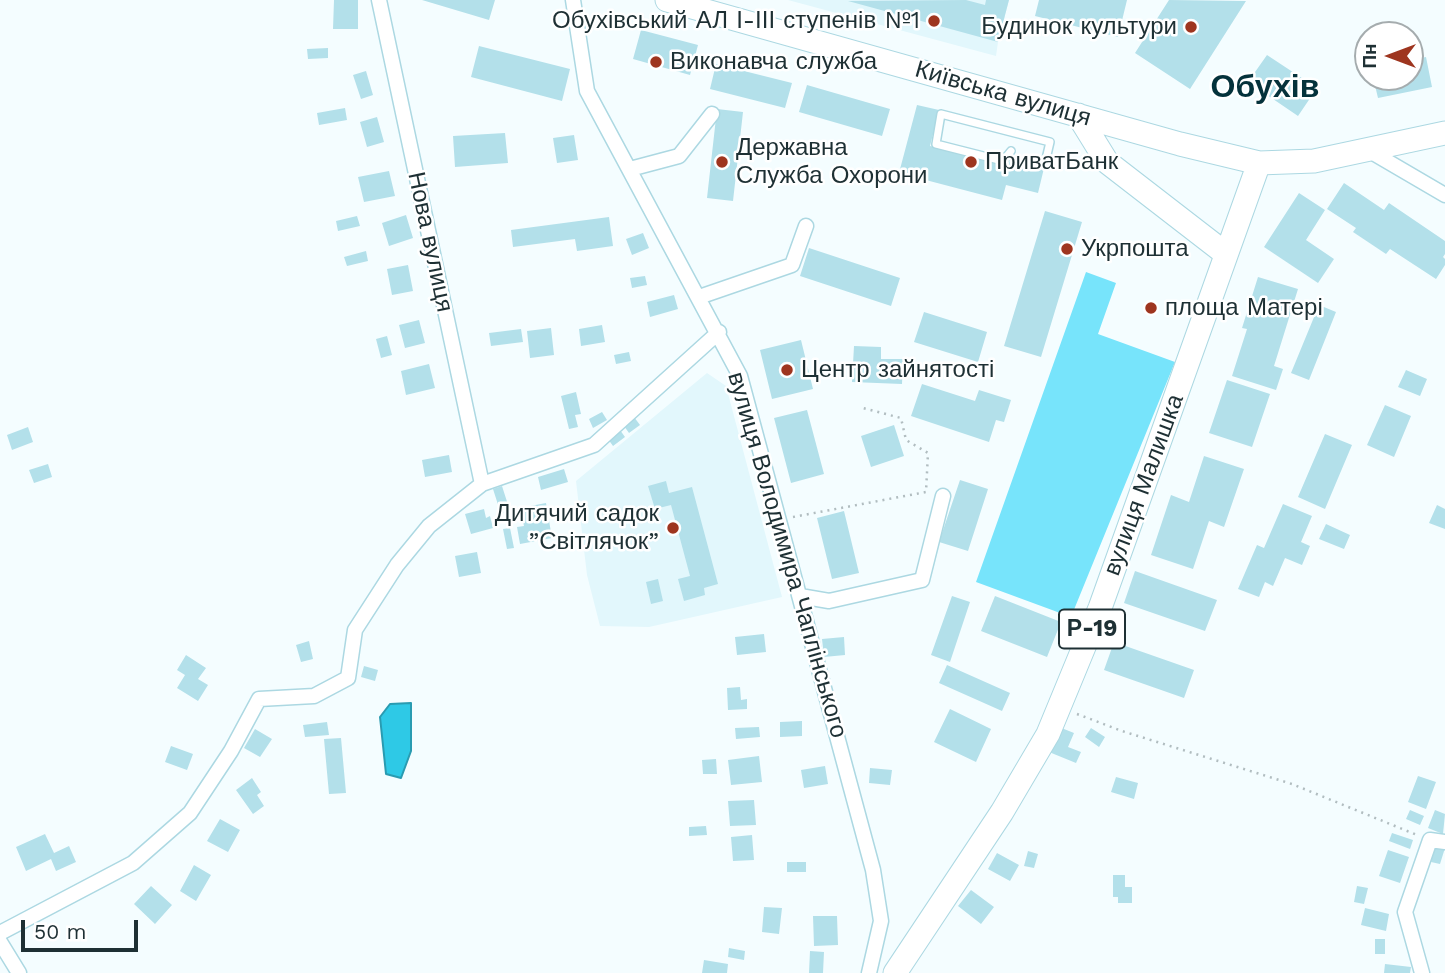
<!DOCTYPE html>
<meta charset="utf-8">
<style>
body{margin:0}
#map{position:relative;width:1445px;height:973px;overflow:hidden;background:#f4fdff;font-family:"Work Sans",sans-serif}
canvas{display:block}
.north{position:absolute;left:1354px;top:21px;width:70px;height:70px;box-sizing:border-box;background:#fff;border:2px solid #a5acae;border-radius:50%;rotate:270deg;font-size:19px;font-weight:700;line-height:28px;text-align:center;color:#1e3034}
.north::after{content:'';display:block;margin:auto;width:24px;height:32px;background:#9e351f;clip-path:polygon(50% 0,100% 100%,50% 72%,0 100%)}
.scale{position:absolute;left:21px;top:920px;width:117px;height:32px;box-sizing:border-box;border:4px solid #1e3034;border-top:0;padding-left:9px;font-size:21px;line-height:24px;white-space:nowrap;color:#1e3034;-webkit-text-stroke:5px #fff;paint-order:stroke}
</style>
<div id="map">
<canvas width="1445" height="973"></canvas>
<div class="north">Пн</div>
<div class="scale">50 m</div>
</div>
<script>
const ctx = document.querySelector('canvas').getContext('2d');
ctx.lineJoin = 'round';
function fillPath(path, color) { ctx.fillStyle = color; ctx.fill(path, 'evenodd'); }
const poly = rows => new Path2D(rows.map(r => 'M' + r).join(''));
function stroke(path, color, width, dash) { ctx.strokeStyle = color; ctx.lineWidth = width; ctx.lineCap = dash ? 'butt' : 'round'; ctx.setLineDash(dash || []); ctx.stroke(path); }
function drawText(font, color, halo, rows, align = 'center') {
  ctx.font = font + ' "Work Sans",sans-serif'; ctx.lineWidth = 5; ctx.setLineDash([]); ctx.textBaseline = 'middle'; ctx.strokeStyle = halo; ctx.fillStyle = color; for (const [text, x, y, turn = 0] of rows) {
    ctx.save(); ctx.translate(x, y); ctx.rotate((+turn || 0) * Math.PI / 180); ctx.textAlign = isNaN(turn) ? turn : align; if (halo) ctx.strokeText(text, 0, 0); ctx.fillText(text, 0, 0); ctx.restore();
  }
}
const built = poly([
 [788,0,1009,0,998,42,996,56],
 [707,373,726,386,782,597,649,627,600,626,587,575,576,481]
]);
const green = poly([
 [1086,272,1116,283,1098,334,1175,362,1071,617,976,582]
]);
const water = poly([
 [411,703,411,751,401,778,386,774,380,717,390,704,411,703]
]);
const building = poly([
 [334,0,358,0,358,29,333,29],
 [422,0,495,0,489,20],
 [966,0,985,5,986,0,1009,0,998,42,848,1],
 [1039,0,1127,0,1118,37,1035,16],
 [1169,0,1246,1,1190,89,1135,53],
 [641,30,698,45,690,75,633,59],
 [479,46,570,69,562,101,471,77],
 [328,48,328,58,308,59,307,49],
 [1267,55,1317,88,1298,116,1248,82],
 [1426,57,1432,87,1378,98,1373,77,1410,77,1410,60],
 [716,64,792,83,785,108,710,89],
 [366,71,373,95,361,99,353,75],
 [807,85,890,109,882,136,799,112],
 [917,105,939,110,930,146,1008,167,1011,155,1045,164,1038,193,1006,185,1002,200,899,173],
 [345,108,347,120,319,125,317,113],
 [717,109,743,112,733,201,707,198],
 [377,117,384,142,367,147,360,122],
 [505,133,508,163,455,167,453,136],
 [574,135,578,160,557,163,553,138],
 [389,171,395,196,364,202,358,177],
 [1344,183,1384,210,1389,203,1445,241,1445,254,1443,257,1445,259,1445,265,1436,279,1390,249,1386,254,1353,232,1356,228,1327,209],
 [1299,193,1325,210,1306,240,1334,259,1318,283,1264,247],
 [1045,211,1082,222,1041,357,1004,346],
 [406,215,413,238,389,246,382,223],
 [357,216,360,226,338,231,336,221],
 [609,217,613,246,577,251,575,239,513,247,511,230],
 [643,233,649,248,632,255,626,239],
 [809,248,900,278,891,306,800,276],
 [366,251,368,261,347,266,344,257],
 [408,265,413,291,392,295,387,269],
 [645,276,647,285,632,288,630,278],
 [1258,277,1298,289,1274,366,1283,369,1276,390,1232,376,1247,329,1242,328],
 [674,295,678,309,650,317,647,302],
 [1319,305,1336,312,1309,380,1291,373],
 [924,312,987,332,978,362,914,342],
 [419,320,425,343,405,348,399,325],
 [602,325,605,342,581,346,579,329],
 [551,328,554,355,530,358,527,331],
 [521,329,523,342,491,346,489,333],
 [387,336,392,355,381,358,376,339],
 [801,340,813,389,772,399,760,350],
 [854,346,881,347,881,359,903,359,902,384,852,382],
 [629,352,631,361,616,364,614,355],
 [429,364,435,388,406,395,401,371],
 [1406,370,1427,379,1420,396,1398,387],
 [1227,380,1270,394,1252,447,1209,433],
 [922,384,975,401,979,390,1011,400,1004,422,996,420,989,442,911,416],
 [576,392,581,414,575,415,578,427,569,429,561,396],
 [1385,405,1411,416,1394,457,1367,445],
 [807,410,824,474,791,483,774,418],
 [602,412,607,420,593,428,589,419],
 [634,417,640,425,629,433,624,426],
 [894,425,904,456,871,467,861,436],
 [28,427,33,442,12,450,7,435],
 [620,430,625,437,613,446,608,439],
 [1325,434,1352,445,1325,509,1298,497],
 [449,455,452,472,425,477,422,460],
 [1204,456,1244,469,1224,527,1209,521,1193,569,1151,555,1171,495,1189,502],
 [48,464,52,477,34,483,29,470],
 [564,469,568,482,541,490,538,477],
 [960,480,988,489,968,551,939,542],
 [666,481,669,493,692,487,718,584,704,588,705,595,684,601,678,579,690,576,671,505,655,509,648,486],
 [502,486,510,511,501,514,493,489],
 [546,503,552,538,520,544,517,527,524,526,520,508],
 [1283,504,1312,516,1301,542,1310,546,1302,565,1285,558,1273,586,1265,582,1259,597,1238,589,1257,545,1264,548],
 [1437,505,1445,509,1445,529,1429,523],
 [484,509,486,518,490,516,493,528,471,534,465,514],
 [844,511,859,573,832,579,817,518],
 [1326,524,1350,535,1344,549,1319,539],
 [510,528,514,548,507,549,503,529],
 [477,552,481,573,459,577,455,556],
 [1135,571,1217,600,1205,631,1124,603],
 [658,579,663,601,651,604,646,582],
 [952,596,970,602,950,662,931,655],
 [995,596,1061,622,1047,657,981,631],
 [764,634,766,652,737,655,735,637],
 [844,637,845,655,824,657,822,639],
 [309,641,313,659,301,662,296,645],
 [1114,642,1194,670,1184,698,1104,670],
 [186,655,206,668,198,679,208,685,198,701,177,688,185,675,177,670],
 [947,665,1010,693,1002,711,939,683],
 [364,666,378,670,375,681,361,677],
 [740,687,741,700,747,699,747,709,728,710,727,688],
 [950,709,991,729,976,762,934,742],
 [802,721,802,736,780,737,780,722],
 [327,722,329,735,305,737,303,725],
 [759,727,760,737,736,739,735,728],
 [1059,727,1074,733,1068,747,1081,752,1076,763,1049,752],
 [1091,728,1105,737,1099,747,1085,737],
 [255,729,272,739,260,757,244,748],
 [341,738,346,793,329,794,324,739],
 [171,746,193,754,187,770,165,762],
 [759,756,762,782,731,785,728,760],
 [716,759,717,774,703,774,702,760],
 [825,766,828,784,804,788,801,770],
 [870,768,892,770,890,785,869,783],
 [1418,776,1436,782,1426,809,1408,802],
 [1116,777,1138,783,1134,799,1111,792],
 [252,778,261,792,257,795,264,806,253,814,236,790],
 [754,800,756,825,730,826,728,801],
 [1410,810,1424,816,1420,825,1406,819],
 [1435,810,1445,814,1443,834,1428,828],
 [220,819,240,830,228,852,207,841],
 [706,826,707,835,689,836,689,827],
 [1392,833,1413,840,1410,849,1389,841],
 [45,834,54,853,69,846,76,862,56,871,51,859,26,871,16,847],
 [752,835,754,860,733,861,731,837],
 [1435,845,1445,848,1440,864,1431,862],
 [1388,850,1409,857,1400,883,1379,876],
 [1028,851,1038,854,1034,868,1024,866],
 [997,853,1019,865,1010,881,988,869],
 [787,862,806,862,806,872,787,872],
 [194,865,211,875,196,901,180,891],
 [1113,875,1125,875,1125,887,1132,887,1132,903,1118,903,1118,897,1113,897],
 [151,886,172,905,155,924,134,904],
 [1357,886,1368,888,1364,904,1354,902],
 [971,890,994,907,981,924,958,906],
 [764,907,782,908,779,934,762,932],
 [1365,908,1389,914,1386,931,1361,925],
 [813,916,837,916,838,945,814,946],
 [1375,939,1385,939,1385,954,1375,954],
 [729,948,745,951,744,960,728,957],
 [810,951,824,952,823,973,809,973],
 [704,960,728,964,727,973,702,973],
 [1385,964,1411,967,1410,973,1384,973]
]);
const path = poly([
 [793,517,926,492,928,453,906,440,901,418,859,407],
 [1077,714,1122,731,1292,784,1417,835]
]);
const lane = poly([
 [1011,151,1003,161,936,144,941,114,1050,142,1046,159]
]);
const street = poly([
 [379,0,482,484],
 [573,0,587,91,740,376,873,870,881,921,869,973],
 [1368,150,1445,195],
 [630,169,679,156,712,114],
 [699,297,792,265,806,226],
 [800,596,829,601,922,580,943,496],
 [0,933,133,863,190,813,231,751,259,699,314,696,348,678,355,630,397,565,429,526,482,484,594,445,719,332],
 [0,942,19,973],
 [1422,973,1405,912,1430,840,1445,842]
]);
const primary = poly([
 [667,0,1180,144,1259,163,1314,161,1445,133],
 [1078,115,1107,162,1226,254],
 [895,973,1002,812,1048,734,1100,608,1259,163]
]);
const markers = [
 [934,21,7,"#9e351f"],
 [1191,27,7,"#9e351f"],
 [656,62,7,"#9e351f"],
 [722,162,7,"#9e351f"],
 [971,162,7,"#9e351f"],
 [1067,249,7,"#9e351f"],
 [1151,308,7,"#9e351f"],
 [787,370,7,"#9e351f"],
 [673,528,7,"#9e351f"]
];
const shields = [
 [1092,629,66]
];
const shieldNames = [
 ["Р-19",1092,629]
];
const poiNames = [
 ["Обухівський АЛ І-ІІІ ступенів №1",920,21,"right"],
 ["Будинок культури",1177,27,"right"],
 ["Виконавча служба",670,62],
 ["Державна",736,148],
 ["Служба Охорони",736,176],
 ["ПриватБанк",985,162],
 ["Укрпошта",1081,249],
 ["площа Матері",1165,308],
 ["Центр зайнятості",801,370],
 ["Дитячий садок",659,514,"right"],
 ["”Світлячок”",659,542,"right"]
];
const streetNames = [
 ["Київська вулиця",1003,94,16],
 ["Нова вулиця",430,242,78],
 ["вулиця Малишка",1144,485,-70],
 ["вулиця Володимира Чаплінського",787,555,74]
];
const districtNames = [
 ["Обухів",1265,88]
];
fillPath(built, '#e2f7fc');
fillPath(green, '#77e4fb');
fillPath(water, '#2ec9e6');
stroke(water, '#299bb1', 2);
fillPath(building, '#b3e0ea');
stroke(lane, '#acd8e2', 10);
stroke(street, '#acd8e2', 17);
stroke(primary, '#acd8e2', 25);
stroke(path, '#b1bdc0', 2.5, [2, 5]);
stroke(lane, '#fff', 7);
stroke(street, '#fff', 14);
stroke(primary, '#fff', 23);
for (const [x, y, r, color] of markers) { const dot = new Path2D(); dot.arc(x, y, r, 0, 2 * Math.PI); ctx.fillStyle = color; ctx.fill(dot); stroke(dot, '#fff', 2.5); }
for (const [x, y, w] of shields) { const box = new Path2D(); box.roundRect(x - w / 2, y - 19.5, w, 39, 5); ctx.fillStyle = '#fff'; ctx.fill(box); stroke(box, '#1e3034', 2); }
drawText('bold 23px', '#1e3034', null, shieldNames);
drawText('24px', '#1e3034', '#fff', poiNames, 'left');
drawText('24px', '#1e3034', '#fff', streetNames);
drawText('bold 32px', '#05323b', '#fff', districtNames);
</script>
